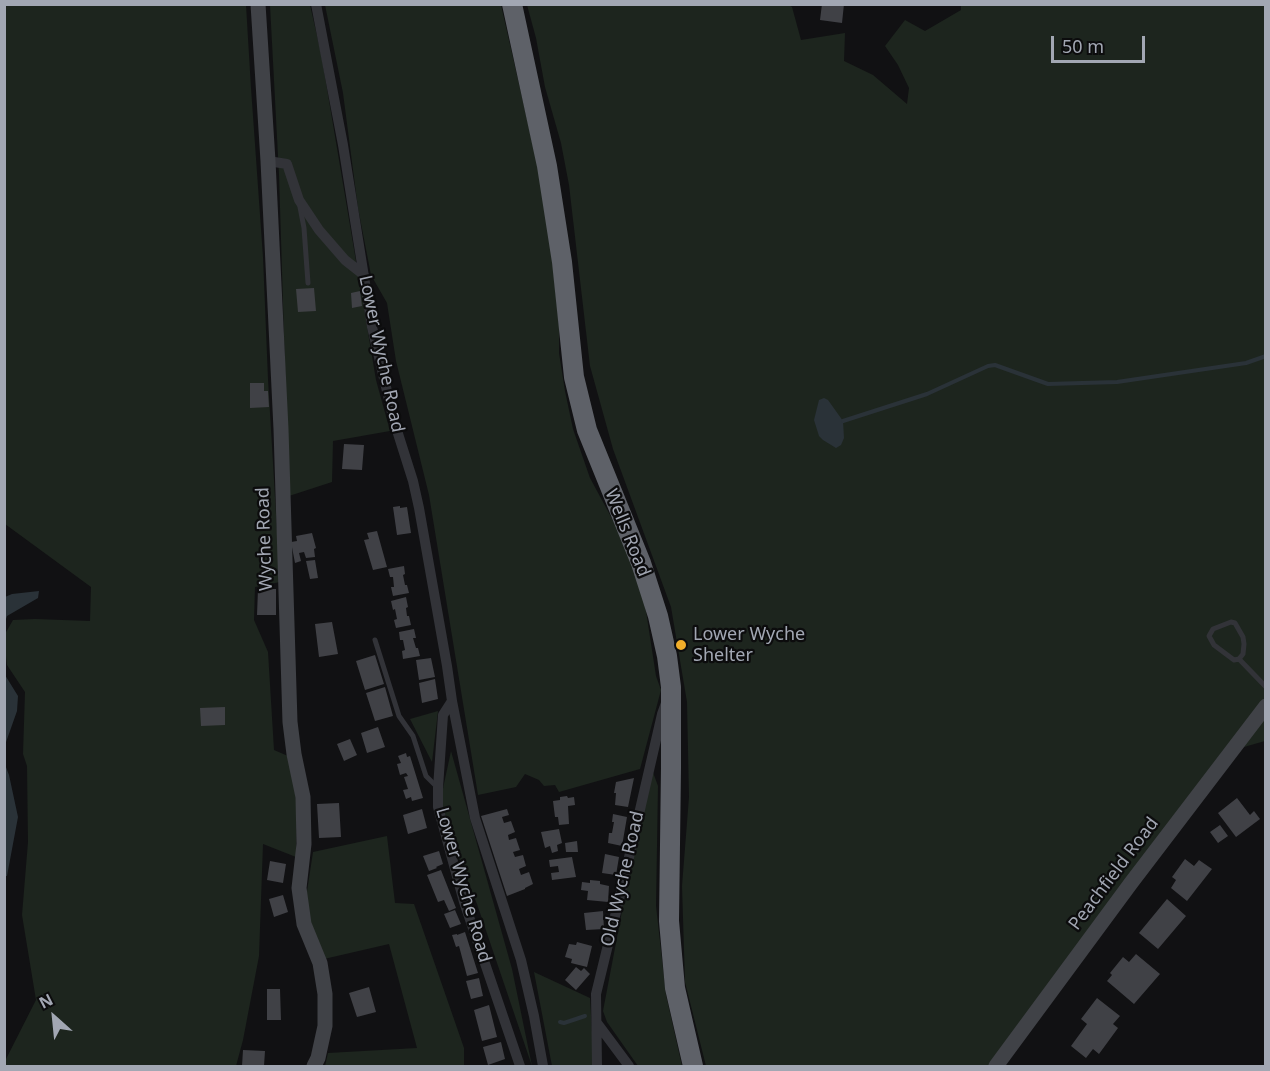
<!DOCTYPE html>
<style>
body{margin:0}
#map{position:relative;width:1270px;height:1071px;overflow:hidden;background:#111113;font-family:"Noto Sans",sans-serif}
canvas{display:block}
.frame{position:absolute;inset:0;border:6px solid #a2a7b3;pointer-events:none}
.north{position:absolute;left:24px;top:987px;width:60px;height:60px;-webkit-text-stroke:4px #0c0c0d;paint-order:stroke;rotate:333deg;font-size:16px;font-weight:700;line-height:24px;text-align:center;color:#a2a7b3}
.north::after{content:'';display:block;margin:auto;width:21px;height:27px;background:#a2a7b3;clip-path:polygon(50% 0,100% 100%,50% 72%,0 100%)}
.scale{position:absolute;left:1051px;top:36px;width:94px;height:27px;box-sizing:border-box;border:3px solid #a2a7b3;border-top:0;padding-left:8px;font-size:18px;line-height:21px;white-space:nowrap;color:#a2a7b3;-webkit-text-stroke:4px #0c0c0d;paint-order:stroke}
</style>
<div id="map">
<canvas width="1270" height="1071"></canvas>
<div class="frame"></div>
<div class="north">N</div>
<div class="scale">50 m</div>
</div>
<script>
const ctx = document.querySelector('canvas').getContext('2d');
ctx.lineJoin = 'round';
function fillPath(path, color) { ctx.fillStyle = color; ctx.fill(path, 'evenodd'); }
const poly = rows => new Path2D(rows.map(r => 'M' + r).join(''));
function stroke(path, color, width, dash) { ctx.strokeStyle = color; ctx.lineWidth = width; ctx.lineCap = dash ? 'butt' : 'round'; ctx.setLineDash(dash || []); ctx.stroke(path); }
function drawText(font, color, halo, rows, align = 'center') {
  ctx.font = font + ' "Noto Sans",sans-serif'; ctx.lineWidth = 4.5; ctx.setLineDash([]); ctx.textBaseline = 'middle'; ctx.strokeStyle = halo; ctx.fillStyle = color; for (const [text, x, y, turn = 0] of rows) {
    ctx.save(); ctx.translate(x, y); ctx.rotate((+turn || 0) * Math.PI / 180); ctx.textAlign = isNaN(turn) ? turn : align; if (halo) ctx.strokeText(text, 0, 0); ctx.fillText(text, 0, 0); ctx.restore();
  }
}
const green = poly([
 [5,5,246,5,251,88,263,257,268,379,280,582,255,587,254,620,268,652,274,750,288,756,297,802,296,857,263,844,259,956,243,1040,236,1066,5,1066,5,1061,36,1000,22,915,28,842,27,766,23,754,25,692,7,665,5,648,5,634,13,620,35,619,90,621,91,587,5,524],
 [270,5,310,5,321,53,376,380,390,431,333,441,332,482,289,496,279,175],
 [325,5,501,5,547,207,559,325,559,353,565,391,573,429,590,478,629,550,644,598,656,676,661,690,640,769,559,792,555,785,544,786,539,780,525,774,516,787,478,795,429,495,396,361,387,303,371,275,358,208,343,93],
 [527,5,789,5,792,7,801,40,845,33,844,61,873,75,907,104,909,88,898,65,885,46,905,20,925,31,961,10,961,5,1265,5,1265,741,1230,751,996,1066,706,1066,685,982,682,886,689,797,687,702,671,607,613,449,590,366,569,185,561,143,545,87,536,38],
 [438,711,432,762,410,719],
 [451,751,512,969,532,1066,477,904,439,807],
 [650,764,658,786,656,906,666,995,682,1066,638,1066,607,1022,603,1011],
 [387,836,395,903,414,904,464,1048,464,1066,325,1066,328,1053,417,1048,389,944,324,959,304,911,313,852],
 [534,972,590,998,594,1066,552,1066]
]);
const water = poly([
 [824,398,828,400,843,421,844,438,841,445,836,448,823,440,819,436,814,420,819,400],
 [39,591,38,598,7,616,5,622,5,597,12,594],
 [5,675,18,696,17,711,5,745],
 [4,762,9,775,18,817,7,876,4,876]
]);
const stream = poly([
 [843,421,927,394,988,366,995,365,1048,384,1117,382,1246,363,1266,356],
 [560,1022,564,1023,585,1016]
]);
const building = poly([
 [822,4,844,4,842,23,820,20],
 [314,288,316,311,298,312,296,289],
 [360,291,362,306,352,308,351,293],
 [250,383,264,383,264,391,268,391,269,407,250,408],
 [344,444,364,445,362,470,342,469],
 [400,506,400,508,407,507,411,533,397,535,393,507],
 [377,531,387,567,373,570,364,540,369,539,367,533],
 [312,533,316,548,314,549,315,557,306,558,304,552,299,553,301,561,295,563,291,542,297,541,296,536],
 [315,560,318,578,310,579,306,561],
 [404,566,405,574,403,575,405,585,407,585,409,593,393,596,391,587,394,587,393,577,390,577,388,569],
 [258,589,276,589,276,615,257,615],
 [406,597,408,607,406,608,407,616,409,616,411,625,396,628,394,620,397,619,395,609,393,610,391,601],
 [332,622,338,654,319,657,315,624],
 [414,629,416,638,413,638,416,648,418,648,420,656,403,659,402,651,405,650,403,640,400,640,399,632],
 [375,655,384,684,365,690,356,661],
 [431,658,435,677,419,680,416,660],
 [435,679,438,699,422,703,419,683],
 [385,687,393,716,375,721,366,693],
 [225,707,225,725,201,726,200,708],
 [378,727,385,747,367,753,361,733],
 [350,739,357,755,344,761,337,744],
 [406,753,407,757,410,756,423,798,412,801,411,797,406,799,403,790,408,789,404,777,408,776,406,773,400,775,397,764,401,763,398,756],
 [634,778,628,807,615,805,616,793,614,793,616,782],
 [567,796,568,798,574,797,575,805,568,806,569,824,559,825,558,817,555,817,553,801,560,800,560,797],
 [1237,798,1250,815,1254,811,1260,819,1236,837,1218,813],
 [339,803,341,837,319,838,317,804],
 [422,809,427,828,408,834,403,815],
 [507,809,509,815,502,817,504,823,511,821,515,832,508,835,509,840,516,838,520,850,513,852,515,857,523,855,526,866,519,869,521,875,529,872,533,884,525,888,525,889,507,896,481,816],
 [613,814,627,817,622,846,608,843,609,833,612,833,614,822,612,822],
 [1220,825,1228,836,1218,843,1210,832],
 [559,829,562,843,557,845,558,851,552,853,550,846,545,848,541,832],
 [577,841,578,852,566,852,565,843],
 [439,851,443,864,436,867,437,868,429,871,423,856],
 [605,854,619,857,616,875,602,873],
 [572,857,576,877,552,880,551,873,559,872,558,866,550,867,549,860],
 [1185,859,1194,866,1199,860,1212,869,1187,901,1171,888,1176,880,1172,877],
 [270,861,286,864,283,883,267,880],
 [441,870,456,908,449,911,444,900,438,902,427,875],
 [590,880,600,881,600,884,609,886,608,902,587,900,588,891,581,890,582,882,590,883],
 [283,895,288,912,274,917,269,899],
 [1167,899,1186,916,1158,949,1139,933],
 [455,910,461,924,450,928,444,914],
 [603,911,604,929,586,930,584,913],
 [465,932,478,973,467,976,459,946,456,947,452,935,457,934,457,935],
 [577,942,592,946,587,967,571,963,572,959,565,957,569,944,576,945],
 [1136,954,1160,974,1134,1004,1107,981,1112,975,1110,973,1123,957,1129,962],
 [576,967,581,971,584,968,590,974,576,990,565,980],
 [479,978,483,996,471,999,466,981],
 [369,987,376,1012,357,1017,349,993],
 [267,989,280,989,281,1020,267,1020],
 [1097,998,1120,1016,1113,1024,1118,1028,1099,1054,1093,1049,1086,1058,1071,1046,1087,1024,1081,1019],
 [489,1005,497,1037,482,1041,474,1010],
 [501,1042,505,1059,488,1065,483,1047],
 [243,1050,265,1051,264,1066,242,1066]
]);
const lane = poly([
 [300,207,304,228,308,283],
 [375,640,399,716,413,736,426,776,437,787],
 [1239,659,1243,654,1244,644,1243,637,1235,623,1231,622,1213,629,1209,636,1214,645,1234,660,1239,659,1266,687]
]);
const street = poly([
 [316,4,343,145,372,327,394,421,413,481,419,508,447,666,452,701,443,715,438,788,438,807,464,902,520,1066],
 [268,161,287,164,299,200,319,230,345,260,364,275],
 [452,701,475,818,521,960,534,1016,543,1066],
 [597,1023,629,1066],
 [597,1066,596,994,624,879,662,714,666,703]
]);
const secondary = poly([
 [258,4,268,161,281,429,290,722,294,754,303,797,304,844,299,888,304,924,320,963,325,994,325,1026,318,1058,314,1066],
 [996,1066,1131,883,1266,706]
]);
const highway = poly([
 [512,4,547,166,562,262,574,377,587,430,641,563,658,616,667,656,671,687,671,768,669,921,675,988,693,1066]
]);
const markers = [
 [681,645,6,"#f1ae2a"]
];
const streetNames = [
 ["Lower Wyche Road",381,354,78],
 ["Wells Road",627,533,68],
 ["Wyche Road",265,539,-92],
 ["Peachfield Road",1114,874,-53],
 ["Old Wyche Road",623,879,-77],
 ["Lower Wyche Road",463,885,74]
];
const poiNames = [
 ["Lower Wyche",693,635],
 ["Shelter",693,656]
];
fillPath(green, '#1d251e');
fillPath(water, '#2a3238');
stroke(stream, '#2a3238', 4);
fillPath(building, '#404146');
stroke(lane, '#323338', 5);
stroke(street, '#323338', 10);
stroke(secondary, '#404247', 15);
stroke(highway, '#5e6168', 20);
for (const [x, y, r, color] of markers) { const dot = new Path2D(); dot.arc(x, y, r, 0, 2 * Math.PI); ctx.fillStyle = color; ctx.fill(dot); stroke(dot, '#0c0c0d', 2); }
drawText('18px', '#a2a7b3', '#0c0c0d', streetNames);
drawText('18px', '#a2a7b3', '#0c0c0d', poiNames, 'left');
</script>
